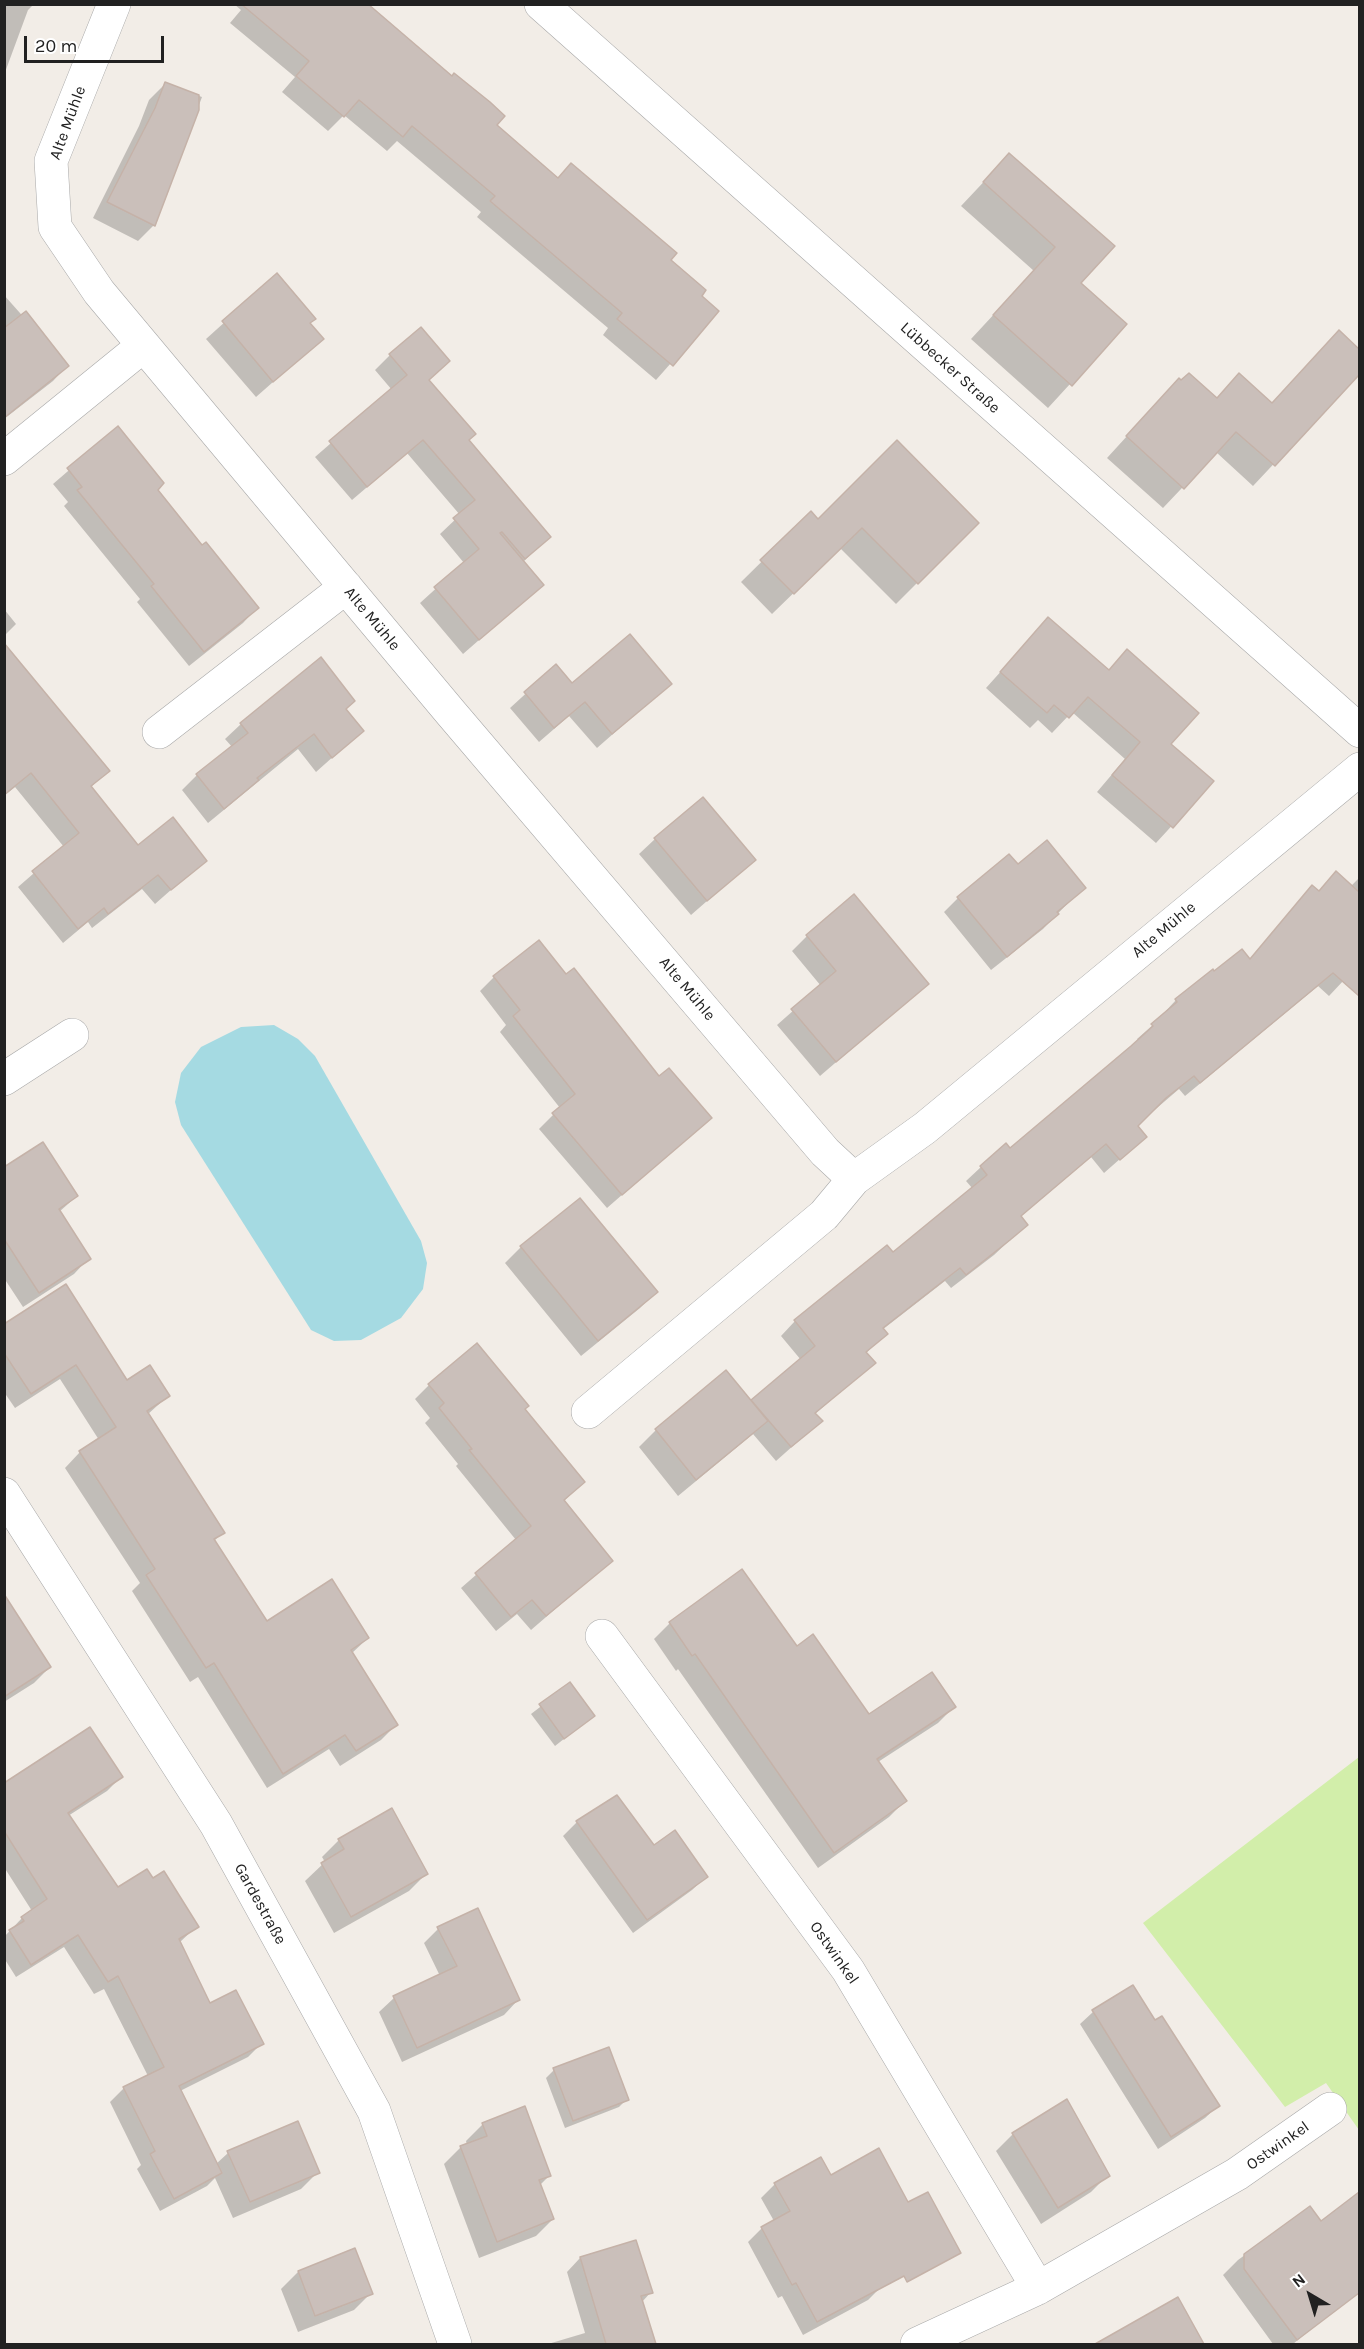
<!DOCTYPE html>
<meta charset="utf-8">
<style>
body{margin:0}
#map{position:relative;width:1364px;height:2349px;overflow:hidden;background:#f2ede7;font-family:Karla,sans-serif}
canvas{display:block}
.frame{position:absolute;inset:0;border:6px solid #212121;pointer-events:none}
.north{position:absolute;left:1280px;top:2265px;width:60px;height:60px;-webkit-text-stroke:4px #fff;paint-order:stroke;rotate:322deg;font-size:16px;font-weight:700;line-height:24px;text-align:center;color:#212121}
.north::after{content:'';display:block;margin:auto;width:21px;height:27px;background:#212121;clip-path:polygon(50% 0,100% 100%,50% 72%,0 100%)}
.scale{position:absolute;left:24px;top:36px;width:140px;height:27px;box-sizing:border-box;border:3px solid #212121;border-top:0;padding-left:8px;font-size:18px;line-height:21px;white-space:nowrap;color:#212121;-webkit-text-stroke:4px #fff;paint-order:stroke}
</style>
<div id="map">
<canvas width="1364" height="2349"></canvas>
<div class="frame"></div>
<div class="north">N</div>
<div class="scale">20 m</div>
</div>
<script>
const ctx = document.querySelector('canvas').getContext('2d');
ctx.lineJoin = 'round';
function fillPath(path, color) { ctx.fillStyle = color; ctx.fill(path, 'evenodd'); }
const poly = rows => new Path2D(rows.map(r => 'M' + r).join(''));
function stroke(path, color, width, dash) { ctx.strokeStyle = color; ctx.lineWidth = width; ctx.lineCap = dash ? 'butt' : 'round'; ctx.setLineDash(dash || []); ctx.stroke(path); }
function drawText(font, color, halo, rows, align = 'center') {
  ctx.font = font + ' Karla,sans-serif'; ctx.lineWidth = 6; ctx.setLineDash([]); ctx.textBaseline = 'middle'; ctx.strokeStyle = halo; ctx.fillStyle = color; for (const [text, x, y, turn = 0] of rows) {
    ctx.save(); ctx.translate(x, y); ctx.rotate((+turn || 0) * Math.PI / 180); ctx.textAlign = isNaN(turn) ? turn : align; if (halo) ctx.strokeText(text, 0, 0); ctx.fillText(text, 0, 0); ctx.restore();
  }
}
const grass = poly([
 [1359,1757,1359,2130,1326,2083,1285,2107,1143,1923]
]);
const water = poly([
 [274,1025,298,1039,315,1056,421,1241,427,1263,423,1289,401,1318,361,1340,334,1341,311,1330,181,1125,175,1102,181,1073,201,1047,241,1027]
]);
const shadow = poly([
 [4,4,34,4,28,10,4,75],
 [234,4,365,4,495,125,557,179,571,165,669,260,700,296,717,311,656,380,603,335,608,328,477,217,481,212,397,141,387,151,344,115,328,131,282,92,295,77,230,23,241,10],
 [165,84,202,97,154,225,138,241,93,218,139,126,149,100],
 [1009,155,1079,283,1125,324,1048,408,971,339,1034,271,961,206],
 [277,275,309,324,322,339,256,397,206,339],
 [4,295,67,366,53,381,4,419],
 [1339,332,1360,351,1360,372,1253,486,1216,452,1163,508,1107,458,1159,401,1216,399,1239,375,1271,404],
 [390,355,428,381,468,440,549,537,523,562,542,585,463,654,420,603,464,563,440,534,460,515,407,453,352,500,315,457,392,390,375,370],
 [118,428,156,490,202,547,257,608,243,623,189,666,137,602,140,599,64,506,68,502,53,484],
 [811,513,818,521,977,523,896,604,840,548,772,614,741,582],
 [4,609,16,624,4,636],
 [1048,619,1108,671,1127,651,1169,744,1212,782,1156,843,1097,792,1125,759,1072,712,1052,733,1038,720,1030,728,986,688],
 [4,646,108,771,90,788,138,847,205,860,155,904,142,889,92,928,88,922,63,943,18,887,64,847,15,787,4,796],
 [320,660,345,710,362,731,316,772,298,749,208,823,182,790,197,775,233,748,225,739,241,724],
 [556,666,572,686,670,684,597,748,569,716,539,742,510,708],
 [655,839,754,860,691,915,639,854],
 [1018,866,1069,902,1043,929,991,970,944,912,958,898],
 [1360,877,1360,963,1329,996,1318,986,1185,1096,1179,1089,1136,1126,1145,1137,1104,1173,1091,1157,1020,1217,1026,1225,994,1255,951,1288,945,1281,882,1330,886,1334,866,1353,874,1363,815,1414,821,1421,776,1461,753,1434,678,1496,639,1447,656,1430,726,1372,751,1402,801,1360,781,1336,795,1321,893,1254,973,1189,966,1181,981,1167,1010,1150,1139,1041,1137,1039,1163,1016,1162,1015,1176,1000,1214,973,1249,960,1312,887,1318,892,1351,886],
 [807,936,927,984,820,1076,777,1025,821,986,792,951],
 [566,976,659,1078,710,1118,607,1208,539,1129,560,1108,500,1032,506,1025,480,991,494,977],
 [4,1169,77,1196,59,1212,89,1258,74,1274,23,1307,4,1278],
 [521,1247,656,1292,640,1308,581,1356,505,1263],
 [4,1326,127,1382,168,1396,147,1415,223,1532,214,1541,266,1623,368,1638,351,1654,397,1724,381,1740,340,1766,329,1749,267,1788,198,1677,190,1682,132,1591,140,1583,65,1468,80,1452,99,1440,60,1379,15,1408,4,1392],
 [429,1385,523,1409,583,1482,563,1502,611,1561,531,1630,517,1614,496,1631,461,1588,516,1540,456,1466,458,1464,425,1423,430,1418,415,1399],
 [742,1571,796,1648,869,1716,954,1707,938,1723,878,1762,905,1801,889,1817,818,1868,678,1669,676,1671,654,1639,670,1623],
 [4,1626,50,1667,34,1683,4,1702],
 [570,1684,593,1716,555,1746,531,1714],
 [121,1777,107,1791,68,1816,118,1889,197,1926,179,1943,209,2005,262,2043,248,2057,180,2091,216,2164,228,2153,318,2172,301,2189,233,2218,215,2178,207,2186,160,2211,137,2169,141,2165,110,2102,124,2088,148,2076,104,1989,94,1994,64,1947,16,1977,4,1958,4,1937,22,1918,32,1911,4,1867,4,1784],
 [577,1822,706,1877,692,1890,633,1933,563,1836],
 [339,1840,426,1874,409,1891,334,1933,305,1881,325,1862,322,1857],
 [438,1929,518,2000,504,2015,402,2062,379,2012,394,1998,440,1976,424,1943],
 [1093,2012,1155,2022,1218,2106,1205,2118,1158,2149,1080,2024],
 [554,2070,627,2099,619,2107,565,2128,546,2078],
 [483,2124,549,2176,540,2185,553,2219,536,2236,479,2258,444,2164,461,2147,467,2145,466,2141],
 [1013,2134,1108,2175,1091,2192,1041,2224,996,2151],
 [775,2184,882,2286,868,2300,803,2335,782,2296,778,2298,748,2242,762,2228,774,2221,761,2198],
 [1360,2193,1360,2255,1349,2262,1329,2314,1293,2344,1273,2344,1223,2275,1238,2260,1309,2208,1320,2223],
 [635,2242,651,2292,642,2302,655,2344,548,2344,585,2333,567,2272,580,2258],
 [354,2250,371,2293,354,2310,298,2332,281,2289,298,2272],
 [1177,2299,1203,2344,1099,2344,1128,2330]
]);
const building = poly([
 [241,4,368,4,452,76,454,73,490,102,505,116,497,125,558,178,571,163,677,253,671,260,706,290,702,296,719,311,673,366,617,319,622,313,490,201,495,196,412,126,403,137,359,100,344,117,296,76,309,61,241,4],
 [165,82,199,95,199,110,155,226,107,202,155,108,165,82],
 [1009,153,1115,246,1081,283,1127,324,1072,386,993,315,1055,247,983,182,1009,153],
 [277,273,316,319,310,323,324,339,273,382,222,321,277,273],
 [26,311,69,366,4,418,4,328,26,311],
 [421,327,450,361,429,380,476,434,469,440,551,537,525,559,502,532,500,533,544,585,479,640,434,587,479,549,453,518,475,500,423,440,367,487,329,441,407,375,389,354,421,327],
 [1339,330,1359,349,1359,375,1275,466,1236,432,1184,489,1126,436,1179,378,1181,380,1189,373,1217,398,1239,373,1272,403,1339,330],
 [118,426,164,483,158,490,202,545,206,542,259,608,204,652,151,586,154,584,77,490,82,487,67,468,118,426],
 [897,440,979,523,918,584,862,528,794,594,760,560,811,511,818,519,897,440],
 [1048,617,1109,670,1127,649,1199,713,1171,744,1214,781,1173,828,1112,775,1140,742,1088,697,1069,718,1054,705,1047,713,1000,672,1048,617],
 [630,634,672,684,612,734,585,702,554,728,524,692,556,664,572,683,630,634],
 [4,643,110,771,91,786,138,845,173,817,207,861,171,890,158,875,108,914,104,908,78,929,32,871,79,833,31,773,4,795,4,643],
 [321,657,355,701,346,709,364,731,332,758,314,734,257,778,259,780,224,809,196,774,248,733,240,723,321,657],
 [703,797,756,860,707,901,654,838,703,797],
 [1047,840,1086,888,1057,912,1059,914,1007,957,957,897,1009,854,1018,864,1047,840],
 [1336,871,1359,892,1359,996,1333,973,1200,1083,1194,1076,1166,1098,1138,1126,1147,1137,1120,1160,1106,1144,1021,1216,1028,1225,1010,1240,966,1275,960,1268,883,1328,888,1334,866,1352,876,1363,815,1413,823,1421,791,1447,751,1400,815,1346,794,1320,887,1245,893,1252,987,1175,980,1166,1006,1143,1010,1148,1131,1046,1153,1026,1151,1024,1177,1002,1175,999,1213,969,1214,971,1242,949,1250,959,1312,885,1319,891,1336,871],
 [854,894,929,984,836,1062,791,1009,836,971,806,935,854,894],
 [539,940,566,974,574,968,659,1076,669,1068,712,1118,622,1195,552,1113,575,1094,513,1016,520,1010,493,976,539,940],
 [43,1142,78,1196,59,1209,91,1259,39,1293,4,1239,4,1167,43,1142],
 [580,1198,658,1292,598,1341,520,1246,580,1198],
 [66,1284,127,1380,150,1365,170,1396,147,1411,225,1533,214,1539,267,1621,332,1579,369,1638,351,1650,398,1725,356,1751,345,1735,283,1774,214,1663,206,1668,146,1575,155,1569,79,1451,116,1427,76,1365,31,1394,4,1353,4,1324,66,1284],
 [477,1343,529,1406,525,1409,585,1482,564,1500,613,1561,546,1616,532,1600,511,1617,475,1573,531,1526,469,1450,472,1449,439,1408,444,1403,428,1384,477,1343],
 [726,1370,768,1421,696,1480,655,1429,726,1370],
 [742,1569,797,1646,813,1634,869,1714,932,1672,956,1707,877,1759,907,1801,834,1853,695,1654,692,1656,669,1622,742,1569],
 [4,1594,51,1667,4,1697,4,1594],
 [570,1682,595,1716,564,1739,539,1704,570,1682],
 [90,1727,123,1777,68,1813,118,1887,147,1869,153,1878,164,1871,199,1927,179,1939,210,2003,236,1990,264,2044,179,2086,222,2173,174,2199,150,2154,155,2151,123,2087,164,2067,118,1976,108,1982,78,1935,31,1965,9,1930,24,1921,21,1917,47,1899,4,1831,4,1783,90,1727],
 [617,1795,654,1845,675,1830,708,1877,647,1920,576,1821,617,1795],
 [392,1808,428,1874,351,1917,321,1863,344,1849,338,1839,392,1808],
 [478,1908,520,2000,417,2048,393,1996,457,1966,437,1927,478,1908],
 [1133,1985,1155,2020,1162,2016,1220,2106,1171,2137,1092,2010,1133,1985],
 [609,2047,629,2100,573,2121,553,2068,609,2047],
 [1067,2099,1110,2176,1058,2208,1012,2133,1067,2099],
 [525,2106,551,2176,539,2180,554,2219,497,2242,460,2146,487,2136,482,2123,525,2106],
 [298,2121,320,2173,250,2202,227,2151,298,2121],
 [879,2148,908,2202,928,2192,961,2253,907,2282,904,2276,817,2322,796,2283,792,2285,761,2227,790,2211,774,2183,821,2157,831,2175,879,2148],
 [1359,2192,1359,2293,1297,2340,1244,2269,1244,2254,1310,2206,1321,2221,1359,2192],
 [636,2240,653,2293,641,2296,656,2344,606,2344,580,2257,636,2240],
 [355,2248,373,2294,315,2316,298,2271,355,2248],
 [1178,2297,1204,2344,1095,2344,1178,2297]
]);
const minor = poly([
 [114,4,51,161,55,227,99,292,451,713,825,1152,854,1179],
 [541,4,1360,731],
 [4,459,143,346],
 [159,732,346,587],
 [4,1079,72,1035],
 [588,1412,824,1215,854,1179,925,1128,1360,769],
 [4,1494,216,1824,374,2111,455,2344],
 [602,1636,848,1970,1038,2288],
 [917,2344,1038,2288,1237,2174,1330,2109]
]);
const streetNames = [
 ["Alte Mühle",68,123,-70],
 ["Lübbecker Straße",950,368,42],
 ["Alte Mühle",372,619,50],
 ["Alte Mühle",1164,930,-40],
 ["Alte Mühle",687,989,50],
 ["Gardestraße",260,1904,61],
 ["Ostwinkel",834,1953,55],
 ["Ostwinkel",1278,2146,-35]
];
fillPath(grass, '#d2eeaa');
fillPath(water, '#a5dae2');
fillPath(shadow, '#0003');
fillPath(building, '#cabfba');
stroke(building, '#c5b2a8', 1.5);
stroke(minor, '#a8a8a8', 34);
stroke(minor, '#fff', 33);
drawText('16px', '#212121', '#fff', streetNames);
</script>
